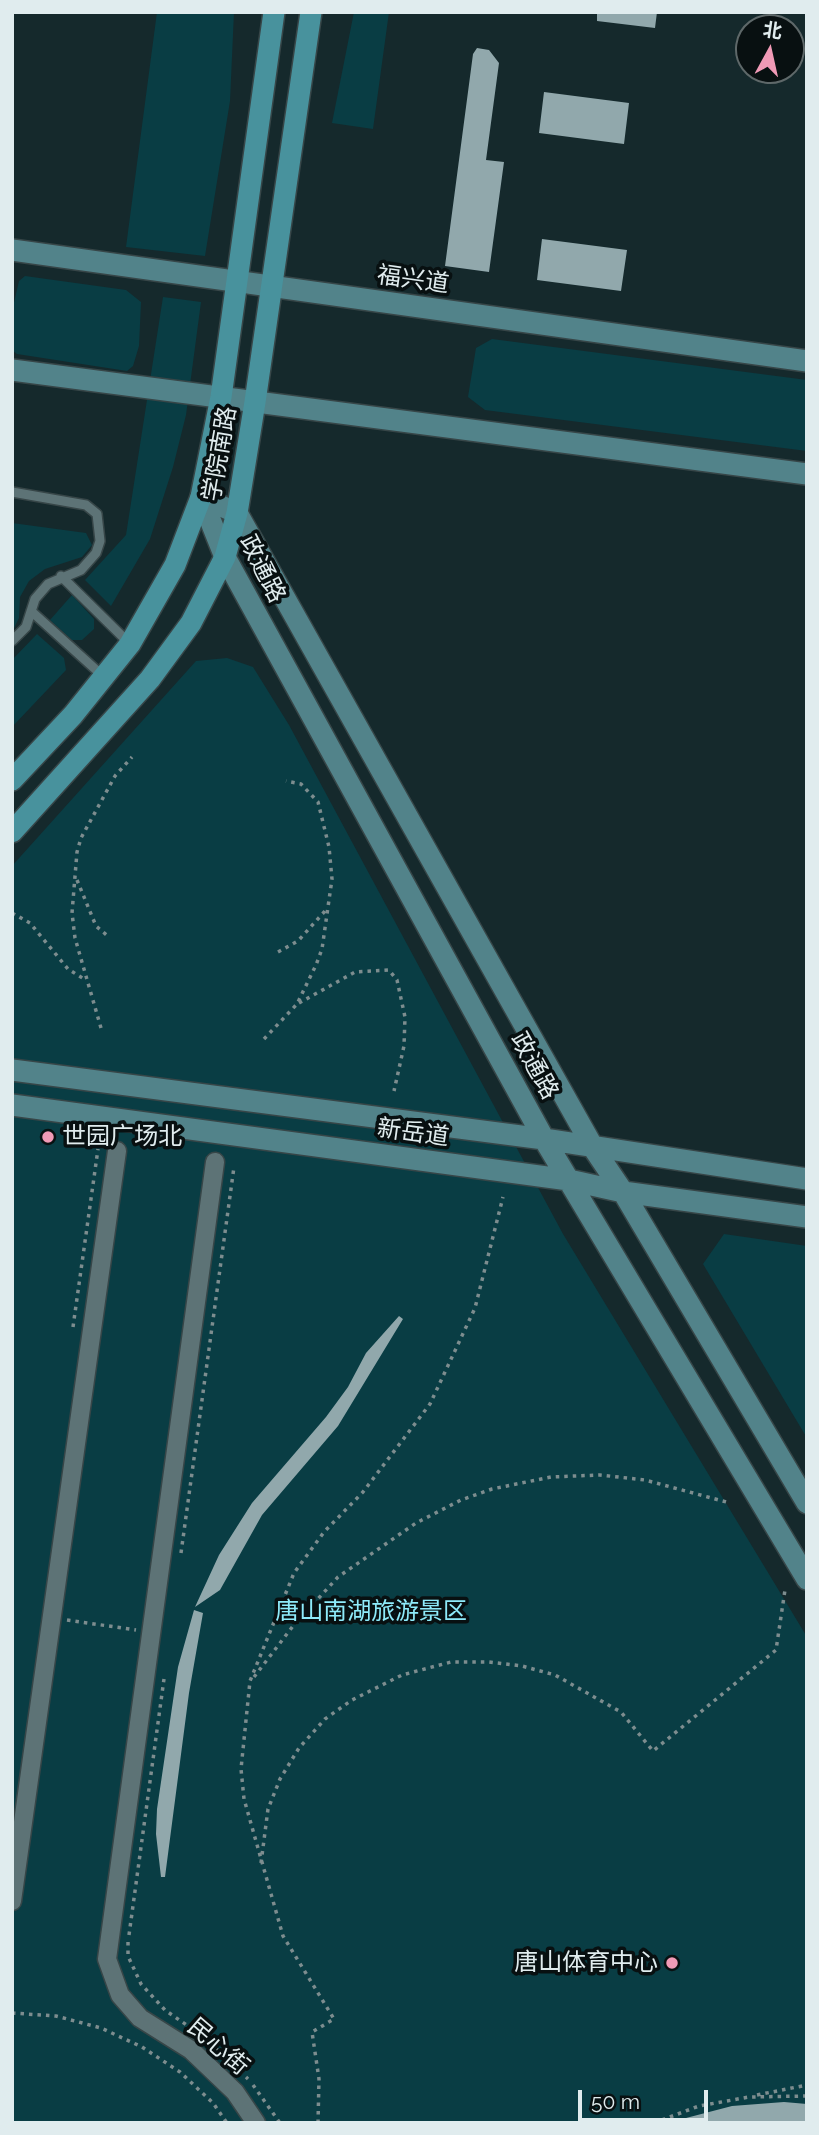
<!DOCTYPE html>
<meta charset="utf-8">
<style>
body{margin:0}
#map{position:relative;width:819px;height:2135px;overflow:hidden;background:#15292c;font-family:Raleway,"Noto Sans SC",sans-serif}
canvas{display:block}
.frame{position:absolute;inset:0;border:14px solid #e0ecee;pointer-events:none}
.north{position:absolute;left:735px;top:14px;width:70px;height:70px;box-sizing:border-box;background:#081011;border:2px solid #5e6869;border-radius:50%;rotate:8deg;font-size:19px;font-weight:700;line-height:28px;text-align:center;color:#e0ecee}
.north::after{content:'';display:block;margin:auto;width:24px;height:32px;background:#f09ab6;clip-path:polygon(50% 0,100% 100%,50% 72%,0 100%)}
.scale{position:absolute;left:578px;top:2090px;width:130px;height:32px;box-sizing:border-box;border:4px solid #e0ecee;border-top:0;padding-left:9px;font-size:21px;line-height:24px;white-space:nowrap;color:#e0ecee;-webkit-text-stroke:5px #081011;paint-order:stroke}
</style>
<div id="map">
<canvas width="819" height="2135"></canvas>
<div class="frame"></div>
<div class="north">北</div>
<div class="scale">50 m</div>
</div>
<script>
const ctx = document.querySelector('canvas').getContext('2d');
ctx.lineJoin = 'round';
function fillPath(path, color) { ctx.fillStyle = color; ctx.fill(path, 'evenodd'); }
const poly = rows => new Path2D(rows.map(r => 'M' + r).join(''));
function stroke(path, color, width, dash) { ctx.strokeStyle = color; ctx.lineWidth = width; ctx.lineCap = dash ? 'butt' : 'round'; ctx.setLineDash(dash || []); ctx.stroke(path); }
function drawText(font, color, halo, rows, align = 'center') {
  ctx.font = font + ' Raleway,"Noto Sans SC",sans-serif'; ctx.lineWidth = 7; ctx.setLineDash([]); ctx.textBaseline = 'middle'; ctx.strokeStyle = halo; ctx.fillStyle = color; for (const [text, x, y, turn = 0] of rows) {
    ctx.save(); ctx.translate(x, y); ctx.rotate((+turn || 0) * Math.PI / 180); ctx.textAlign = isNaN(turn) ? turn : align; if (halo) ctx.strokeText(text, 0, 0); ctx.fillText(text, 0, 0); ctx.restore();
  }
}
const green = poly([
 [157,12,234,12,230,101,205,256,126,247],
 [354,12,389,12,373,129,332,123],
 [25,276,126,290,141,302,139,346,133,366,127,371,17,354,12,350,12,311,19,281],
 [163,297,201,302,186,415,173,467,150,539,111,606,85,580,126,535],
 [492,339,807,380,807,451,485,410,468,397,476,348],
 [12,523,86,533,92,545,82,557,45,569,29,581,20,597,19,618,12,632],
 [72,595,94,619,94,629,82,640,72,640,50,620],
 [37,634,64,658,66,670,12,727,12,660],
 [227,658,253,667,289,725,563,1234,807,1637,807,2123,12,2123,12,866,196,661],
 [724,1234,807,1246,807,1438,703,1264]
]);
const building = poly([
 [597,12,657,12,655,28,597,21],
 [477,48,489,50,499,63,486,160,504,162,489,272,445,266,473,54],
 [544,92,629,103,624,144,539,133],
 [542,239,627,250,621,291,537,280],
 [399,1316,403,1319,338,1426,262,1515,220,1590,195,1607,219,1555,252,1503,326,1417,348,1387,366,1353],
 [194,1610,203,1613,189,1693,165,1877,161,1877,156,1834,157,1809,178,1667],
 [784,2102,807,2104,807,2123,687,2123,686,2118,732,2106]
]);
const path = poly([
 [77,880,96,926,109,937],
 [12,913,30,923,68,969,84,979],
 [278,952,298,941,325,911],
 [299,1003,355,972,389,970,397,980,405,1017,404,1046,394,1091],
 [101,1028,75,938,72,913,77,852,81,838,115,776,132,757],
 [264,1039,297,1004,316,965,322,949,332,879,329,847,318,802,301,784,286,781],
 [73,1327,98,1149],
 [181,1553,234,1167],
 [67,1620,136,1630],
 [254,1677,293,1626,338,1577,416,1523,461,1500,492,1489,551,1477,600,1475,645,1480,730,1503],
 [261,1863,268,1809,280,1779,299,1748,325,1719,352,1700,402,1675,451,1662,489,1662,522,1666,555,1675,621,1712,653,1751,776,1650,785,1590],
 [129,1935,164,1679],
 [128,1942,128,1956,141,1984,165,2010,188,2026],
 [12,2013,56,2016,101,2028,142,2047,180,2072,213,2103,227,2123],
 [203,2036,248,2079],
 [253,2085,280,2123],
 [757,2095,807,2085],
 [318,2123,319,2079,312,2032,334,2019,283,1936,244,1799,241,1769,250,1681,294,1573,324,1532,363,1492,430,1404,475,1308,503,1197],
 [654,2123,699,2106,749,2097,807,2096]
]);
const lane = poly([
 [12,492,86,505,97,514,100,541,96,553,81,570,48,584,35,599,26,627,12,641],
 [61,576,130,644],
 [31,611,104,677]
]);
const street = poly([
 [215,1162,107,1959,120,1995,140,2018,191,2050,235,2092,256,2123],
 [12,1901,117,1151]
]);
const secondary = poly([
 [12,250,807,361],
 [12,370,807,474],
 [201,497,225,557,544,1139,807,1579],
 [201,497,237,513,594,1149,623,1192,807,1503],
 [12,1070,544,1139,807,1179],
 [12,1105,569,1180,623,1192,807,1217]
]);
const primary = poly([
 [12,780,73,715,130,644,175,565,201,497,221,397,274,12],
 [12,832,150,679,191,623,225,557,237,513,255,402,311,12]
]);
const markers = [
 [48,1137,7,"#f09ab6"],
 [672,1963,7,"#f09ab6"]
];
const streetNames = [
 ["福兴道",413,280,8],
 ["学院南路",220,454,-80],
 ["政通路",262,569,63],
 ["政通路",534,1066,61],
 ["新岳道",413,1133,8],
 ["民心街",218,2047,41]
];
const poiNames = [
 ["世园广场北",62,1137],
 ["唐山体育中心",658,1963,"right"]
];
const parkNames = [
 ["唐山南湖旅游景区",371,1612]
];
fillPath(green, '#093d44');
fillPath(building, '#91a8ac');
stroke(lane, '#374648', 12);
stroke(street, '#374648', 21);
stroke(secondary, '#374648', 24);
stroke(primary, '#374648', 24);
stroke(path, '#7d8d8f', 3.5, [3.5, 5]);
stroke(lane, '#5d7376', 9);
stroke(street, '#5d7376', 18);
stroke(secondary, '#52838a', 21);
stroke(primary, '#48929d', 21);
for (const [x, y, r, color] of markers) { const dot = new Path2D(); dot.arc(x, y, r, 0, 2 * Math.PI); ctx.fillStyle = color; ctx.fill(dot); stroke(dot, '#081011', 2.5); }
drawText('24px', '#e0ecee', '#081011', streetNames);
drawText('24px', '#e0ecee', '#081011', poiNames, 'left');
drawText('24px', '#8eebfa', '#081011', parkNames);
</script>
